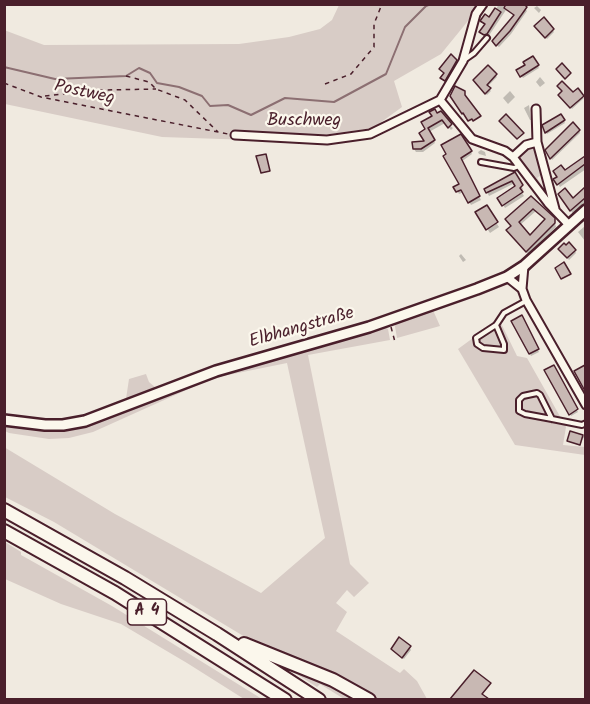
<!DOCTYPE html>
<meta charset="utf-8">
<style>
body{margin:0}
#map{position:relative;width:590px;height:704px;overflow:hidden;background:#f0eae0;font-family:Kalam,sans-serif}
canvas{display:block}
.frame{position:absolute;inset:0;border:6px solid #4a1f2b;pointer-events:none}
</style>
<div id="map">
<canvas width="590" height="704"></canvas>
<div class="frame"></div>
</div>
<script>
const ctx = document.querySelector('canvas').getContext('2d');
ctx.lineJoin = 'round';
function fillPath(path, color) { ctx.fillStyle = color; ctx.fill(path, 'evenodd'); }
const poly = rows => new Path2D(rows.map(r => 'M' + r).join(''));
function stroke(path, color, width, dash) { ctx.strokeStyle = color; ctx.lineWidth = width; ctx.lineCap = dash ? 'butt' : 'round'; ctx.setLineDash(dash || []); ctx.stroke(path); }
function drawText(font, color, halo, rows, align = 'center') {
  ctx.font = font + ' Kalam,sans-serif'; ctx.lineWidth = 4.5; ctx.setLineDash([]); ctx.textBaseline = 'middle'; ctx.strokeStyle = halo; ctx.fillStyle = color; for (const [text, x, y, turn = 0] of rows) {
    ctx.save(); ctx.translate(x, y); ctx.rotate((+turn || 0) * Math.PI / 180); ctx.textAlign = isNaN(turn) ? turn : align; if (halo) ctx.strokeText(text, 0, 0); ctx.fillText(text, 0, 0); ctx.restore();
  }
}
const green = poly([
 [339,5,475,5,472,16,441,54,394,81,402,107,373,128,281,141,162,137,5,104,4,30,44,45,239,44,289,37,320,29,332,20],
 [526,148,533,149,538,157,544,179,541,175,537,178,543,187,547,185,551,201,519,160,520,154],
 [432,308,440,326,397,338,394,321],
 [499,319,517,356,527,358,566,427,563,445,585,447,585,455,515,445,458,349],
 [382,325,388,329,390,340,308,355,350,564,369,583,354,597,347,590,336,603,347,612,336,631,400,673,404,669,417,681,427,699,376,699,357,688,260,646,54,522,5,497,4,447,115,514,261,593,325,538,287,363,223,376,202,383,93,432,69,438,49,439,9,433,5,431,5,422,66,428,100,420,160,395,174,393,188,384,221,373,314,349,322,344],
 [146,374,149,382,156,388,126,399,129,379],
 [5,542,21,552,21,555,112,606,262,699,244,699,187,663,121,624,61,604,5,579],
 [299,673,340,690,357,699,344,699,320,684,317,687,298,675]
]);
const shadow = poly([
 [499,4,521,4,527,11,511,34,499,47,495,44,515,16,506,10,488,37,486,37,481,32,486,25,482,21,490,19],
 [537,6,541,10,539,13,534,8],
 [544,19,554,32,547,39,537,28],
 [533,58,539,68,523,78,518,71,526,66],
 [456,61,458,64,447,84,442,78,445,75,441,69],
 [488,67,497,77,487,87,491,91,487,95,475,83],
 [540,77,545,83,540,87,536,82],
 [510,91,515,97,508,104,503,98],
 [573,94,584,98,572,109,561,97],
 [529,105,531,120,530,120,524,108],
 [431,112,453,128,451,130,445,123,429,132,435,143,423,152,416,152,414,149,426,143,427,130,423,123,434,117],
 [561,116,565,123,547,134,544,128],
 [579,130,580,133,552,160,547,150],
 [460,136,472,154,461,162,481,200,471,205,464,192,459,194,455,187,461,185],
 [481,150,485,152,486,156,479,154,478,152],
 [586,157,586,169,560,187,555,180],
 [513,174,523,189,521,191,524,196,505,208,499,199,517,187,515,183,489,196,486,190],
 [586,189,586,203,573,214,560,194,572,201],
 [531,198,554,219,556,227,528,254,510,234],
 [536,211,546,220,530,237,520,225],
 [486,207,499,227,490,233,477,213],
 [585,226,586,227,585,241,578,232],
 [561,251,575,251,576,253,569,260],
 [461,254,466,260,463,262,459,256],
 [521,317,539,352,531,356,513,321],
 [553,367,578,412,571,416,546,371],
 [586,432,586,439,583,438,580,446,569,441,571,433,584,436],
 [409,647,411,650,404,659,394,651]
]);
const stream = poly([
 [4,67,55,79,126,76,139,68,150,73,157,83,179,87,202,96,210,106,228,105,251,115,285,98,334,102,386,74,405,27,426,6,431,4]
]);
const building = poly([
 [506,4,524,4,527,7,510,31,496,46,492,41,514,15,504,8,506,4],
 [495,8,501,12,487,34,484,35,479,32,485,24,480,21,485,14,489,17,495,8],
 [544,17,554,29,545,38,534,26,544,17],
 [451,54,457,60,445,81,440,78,444,73,439,69,451,54],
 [533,56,539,65,520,77,516,70,525,65,523,62,533,56],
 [562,63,571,73,565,79,556,69,562,63],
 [488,65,497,74,487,85,491,88,485,94,473,80,488,65],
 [562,81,573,92,578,88,584,96,570,108,558,95,562,91,557,86,562,81],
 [455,86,465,91,465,95,481,116,473,121,472,119,468,121,463,113,462,114,450,96,455,86],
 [435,109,437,113,441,111,452,124,448,128,442,120,428,128,435,140,421,149,413,149,412,142,424,141,419,133,425,129,421,122,432,116,429,112,435,109],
 [506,114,524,133,517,139,499,121,506,114],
 [561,114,565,120,545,133,542,125,561,114],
 [573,122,580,130,550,159,545,150,573,122],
 [461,134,472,151,461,158,480,196,468,203,461,190,456,192,453,187,459,184,443,156,446,154,441,145,461,134],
 [266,154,270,171,261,173,256,156,266,154],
 [585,156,585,164,557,185,553,179,557,177,553,171,561,165,565,170,585,156],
 [515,172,523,185,520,188,523,192,502,206,497,198,515,186,512,181,486,193,484,189,515,172],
 [585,187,585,198,570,211,558,194,565,188,573,198,585,187],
 [531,196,555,218,555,223,526,252,506,230,511,226,505,219,531,196],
 [533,209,545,219,530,235,519,222,533,209],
 [487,205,498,222,486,230,475,212,487,205],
 [569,242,576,250,567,258,558,249,564,243,566,245,569,242],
 [564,262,571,274,561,279,555,268,564,262],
 [522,315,539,349,529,354,511,321,522,315],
 [554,365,578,409,569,415,544,370,554,365],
 [585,365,585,391,574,371,585,365],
 [570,431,583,435,580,445,567,441,570,431],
 [399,637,411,646,402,658,391,649,399,637],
 [474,670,491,683,482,694,489,699,450,699,474,670]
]);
const path = poly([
 [126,76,149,82,156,89,185,100,218,132],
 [4,83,41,97,228,134],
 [325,84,351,74,374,47,374,24,382,4],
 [45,96,102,90,156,89],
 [391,327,395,342]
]);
const service = poly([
 [464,60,474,53,487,38],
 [481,162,514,168,519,166],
 [496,325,504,344,504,350,483,348,477,344,476,338,496,325,504,313,526,301],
 [552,419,540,395,537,393,523,396,519,400,519,411,525,414,552,419,582,425,586,423]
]);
const minor = poly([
 [440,100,472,139,505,151,513,157,548,203,569,225],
 [536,109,537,142,555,209],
 [235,135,327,140,370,134,440,100,463,61,476,14,483,4],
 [513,157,526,145,537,142],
 [524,266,522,289,526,300,586,405],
 [507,277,522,289]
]);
const tertiary = poly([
 [4,420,45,425,63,425,85,421,216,371,369,327,477,289,507,277,524,266,586,210]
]);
const motorway = poly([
 [4,510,125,578,217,634,319,700],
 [4,531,115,593,285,700],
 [244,644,333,680,369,700]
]);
const shields = [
 [147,612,39]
];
const shieldNames = [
 ["A 4",147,612]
];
const streetNames = [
 ["Postweg",84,94,12],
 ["Buschweg",304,122],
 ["Elbhangstraße",302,329,-16]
];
fillPath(green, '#d8ccc6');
fillPath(shadow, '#0003');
stroke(stream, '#8c6f72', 2);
fillPath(building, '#c8b8b3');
stroke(building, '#4a1f2b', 1.5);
stroke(service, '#4a1f2b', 8);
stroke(minor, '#4a1f2b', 11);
stroke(tertiary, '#4a1f2b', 14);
stroke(motorway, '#4a1f2b', 16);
stroke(path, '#4a1f2b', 1.5, [4.5, 4.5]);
stroke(service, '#fbf7ec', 4);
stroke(minor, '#fbf7ec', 7);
stroke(tertiary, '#fbf7ec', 9);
stroke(motorway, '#fbf7ec', 12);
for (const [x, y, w] of shields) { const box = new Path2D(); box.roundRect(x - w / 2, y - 13, w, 26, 4.5); ctx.fillStyle = '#fbf7ec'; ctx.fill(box); stroke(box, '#4a1f2b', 1.5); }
drawText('bold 16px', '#4a1f2b', null, shieldNames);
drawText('18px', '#4a1f2b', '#fbf7ec', streetNames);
</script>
